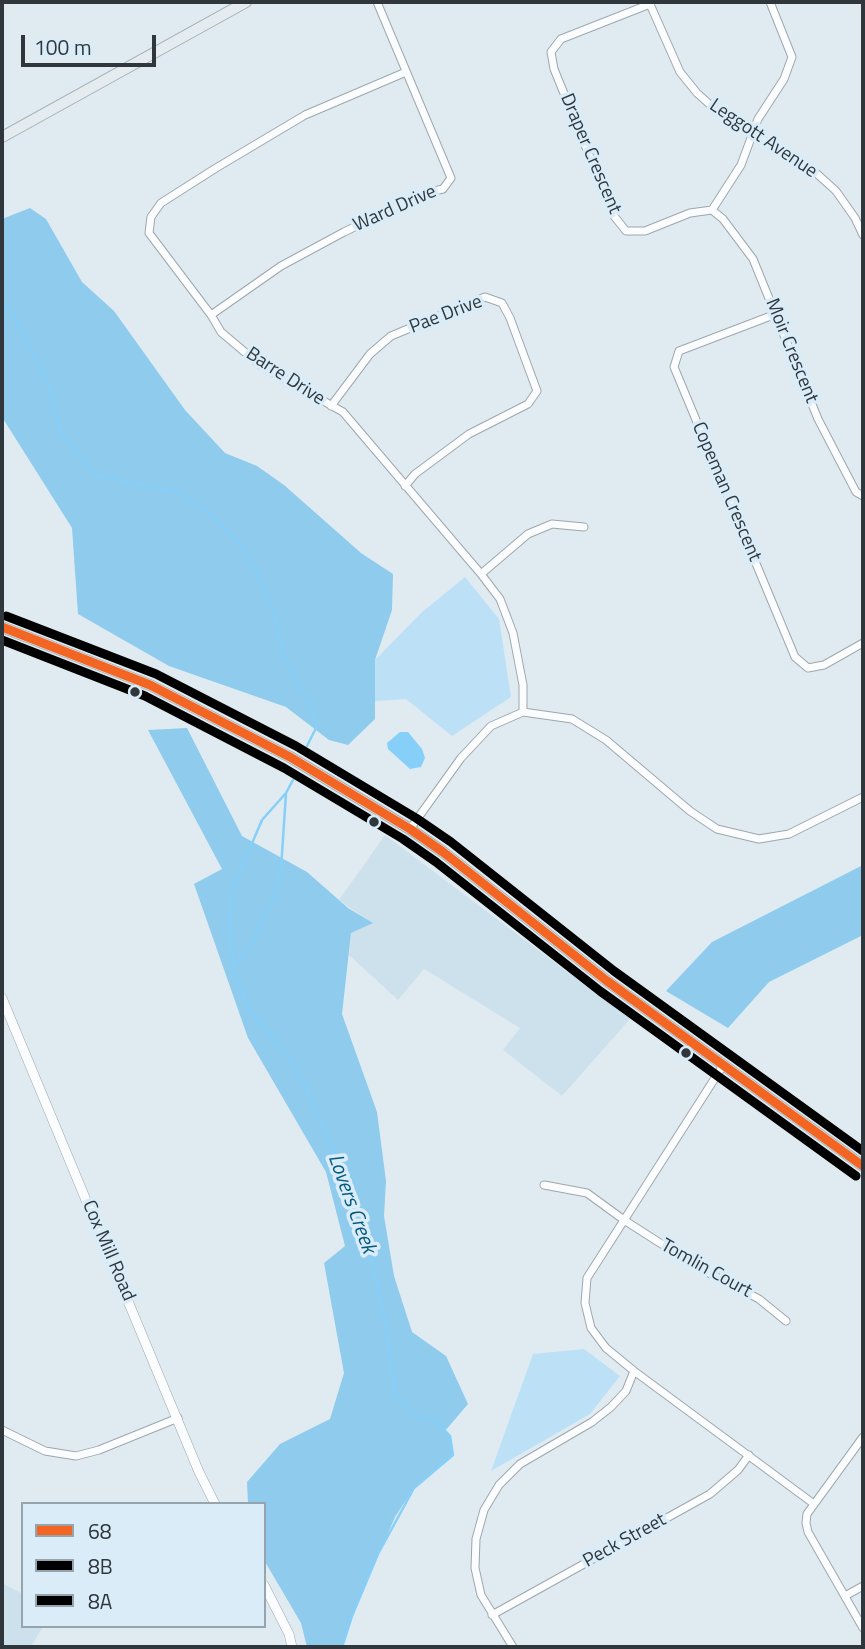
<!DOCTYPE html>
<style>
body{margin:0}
#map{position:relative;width:865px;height:1649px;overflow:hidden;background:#e0ebf1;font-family:"Titillium Web",sans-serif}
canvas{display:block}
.frame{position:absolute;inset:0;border:4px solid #30373c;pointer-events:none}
.legend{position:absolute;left:21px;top:1502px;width:245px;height:126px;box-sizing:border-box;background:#d9ecf8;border:2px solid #95a4ad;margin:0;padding:9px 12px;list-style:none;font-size:21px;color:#30373c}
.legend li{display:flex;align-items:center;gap:14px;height:35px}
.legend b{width:35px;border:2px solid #95a4ad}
.scale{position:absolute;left:21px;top:35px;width:135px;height:32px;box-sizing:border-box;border:4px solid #30373c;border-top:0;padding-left:9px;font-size:21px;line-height:24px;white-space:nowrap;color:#30373c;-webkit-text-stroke:5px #d9ecf8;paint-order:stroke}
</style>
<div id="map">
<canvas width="865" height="1649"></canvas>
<div class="frame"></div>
<ul class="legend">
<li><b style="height:9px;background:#f26522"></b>68</li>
<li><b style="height:9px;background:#000"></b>8B</li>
<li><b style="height:9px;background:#000"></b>8A</li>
</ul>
<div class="scale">100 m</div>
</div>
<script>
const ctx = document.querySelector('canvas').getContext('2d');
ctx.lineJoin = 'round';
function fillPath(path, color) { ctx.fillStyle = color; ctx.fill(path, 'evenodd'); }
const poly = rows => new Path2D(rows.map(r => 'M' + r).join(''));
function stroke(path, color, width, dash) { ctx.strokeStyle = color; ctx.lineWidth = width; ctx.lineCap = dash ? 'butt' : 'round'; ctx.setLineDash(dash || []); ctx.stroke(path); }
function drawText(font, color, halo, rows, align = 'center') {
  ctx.font = font + ' "Titillium Web",sans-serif'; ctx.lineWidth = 7; ctx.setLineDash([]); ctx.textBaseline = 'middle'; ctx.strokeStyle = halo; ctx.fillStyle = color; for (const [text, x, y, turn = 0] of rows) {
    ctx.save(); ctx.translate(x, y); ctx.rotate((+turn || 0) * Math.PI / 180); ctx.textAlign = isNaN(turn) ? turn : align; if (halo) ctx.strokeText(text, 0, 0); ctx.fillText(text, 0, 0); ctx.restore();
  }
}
const built = poly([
 [385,835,630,1019,562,1096,503,1050,520,1028,424,969,398,1000,349,955,351,933,372,923,339,900],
 [2,1583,23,1594,23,1626,43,1626,31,1647,2,1647]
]);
const green = poly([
 [465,577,499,619,511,697,452,736,406,699,375,701,375,660,421,613],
 [584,1349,620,1376,590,1414,491,1471,533,1354]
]);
const forest = poly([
 [30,208,46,219,82,282,114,311,185,410,225,453,257,466,284,485,361,553,393,574,392,610,375,660,375,719,348,745,329,740,286,707,169,666,78,614,72,528,2,417,2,219],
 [187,728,242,836,307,872,348,908,373,923,351,933,342,1014,377,1112,386,1181,384,1216,394,1276,412,1332,446,1356,468,1404,445,1431,450,1436,453,1455,414,1488,395,1517,352,1616,343,1647,307,1647,301,1623,264,1560,264,1504,248,1504,247,1482,280,1444,330,1419,344,1373,324,1263,345,1246,326,1172,248,1038,194,884,222,869,148,730],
 [863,865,863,935,769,982,728,1028,666,991,712,942]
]);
const water = poly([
 [400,732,408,732,422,749,425,758,421,767,410,769,388,749,387,743]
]);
const stream = poly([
 [2,304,14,316,48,382,61,432,95,475,176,492,210,513,237,540,260,578,275,616,283,655,313,710,316,728,307,746],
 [293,780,286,793,262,820,232,890,230,921,233,966,248,1008,290,1059,307,1090,341,1170,348,1201,366,1233,385,1321,395,1395,416,1416,434,1420,450,1436,453,1455,414,1488,378,1554,352,1616,342,1647],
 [233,966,248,950,272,901,281,869,286,793]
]);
const minor = poly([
 [649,2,680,72,697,93,717,111,815,172,836,191,855,218,863,235],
 [650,4,561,39,551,52,554,69,614,216,626,231,645,231,690,213,712,210,741,165,758,119,784,79,792,57,770,2],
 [406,72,305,115,216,168,161,203,151,217,149,233,211,315,221,332,260,365,343,412,481,574,500,599,513,633,523,685,523,712],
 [712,210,723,219,753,259,818,419,856,492,863,496],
 [776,314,679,351,674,367,795,657,808,668,824,665,863,643],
 [211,315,281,266,344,232,425,193,443,189,451,178,377,2],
 [331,406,370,354,391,336,485,297,502,303,510,318,537,391,528,404,469,434,415,474,405,486],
 [481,574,528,534,552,524,584,527],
 [410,829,461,758,491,726,523,712,572,719,606,740,690,811,717,829,759,839,789,834,863,797],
 [724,1064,587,1278,585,1303,591,1328,606,1348,634,1371,814,1504],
 [544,1185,587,1193,624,1220,699,1268,759,1299,786,1321],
 [2,1430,45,1451,76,1456,99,1450,178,1418],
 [863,1437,807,1514,806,1523,808,1532,863,1628],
 [845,1596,863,1586],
 [492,1615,710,1494,738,1470,749,1455],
 [513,1647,481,1595,475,1568,476,1539,484,1510,499,1485,520,1464,592,1422,611,1407,626,1391,634,1371]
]);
const tertiary = poly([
 [2,998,199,1472,215,1504],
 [264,1585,289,1634,292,1647]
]);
const primary = poly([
 [2,137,246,2],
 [2,627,150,685,290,757,410,829,443,852,607,981,863,1166]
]);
const bus1 = poly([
 [2,627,150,685,290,757,410,829,443,852,607,981,863,1166]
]);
const bus2 = poly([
 [2,640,145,696,284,768,403,839,436,862,600,991,856,1176]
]);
const bus3 = poly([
 [6,616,156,674,296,746,416,818,451,842,614,971,863,1151]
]);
const markers = [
 [135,692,6,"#30373c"],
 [374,822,6,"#30373c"],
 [686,1053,6,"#30373c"]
];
const streetNames = [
 ["Leggott Avenue",763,139,34],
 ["Draper Crescent",590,154,67],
 ["Ward Drive",395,209,-24],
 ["Pae Drive",446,315,-21],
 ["Moir Crescent",791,351,68],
 ["Barre Drive",285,377,33],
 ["Copeman Crescent",726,492,67],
 ["Cox Mill Road",108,1251,67],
 ["Tomlin Court",706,1269,29],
 ["Peck Street",625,1541,-29]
];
const waterNames = [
 ["Lovers Creek",351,1204,70]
];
fillPath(built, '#cde1ed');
fillPath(green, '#bce0f6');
fillPath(forest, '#8ecbed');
fillPath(water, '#86cff9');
stroke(stream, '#86cff9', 2.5);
stroke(minor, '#9fa7ac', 9);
stroke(tertiary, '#9fa7ac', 10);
stroke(primary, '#a4b2bb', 12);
stroke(minor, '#fafcfd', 7);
stroke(tertiary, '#fafcfd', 9);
stroke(primary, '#e5ecef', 10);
stroke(bus1, '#f26522', 9);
stroke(bus2, '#000', 9);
stroke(bus3, '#000', 9);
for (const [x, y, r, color] of markers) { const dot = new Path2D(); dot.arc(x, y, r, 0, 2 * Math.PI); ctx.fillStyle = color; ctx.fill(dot); stroke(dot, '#d9ecf8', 2.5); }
drawText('19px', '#30373c', '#d9ecf8', streetNames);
drawText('italic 21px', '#06597e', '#d9ecf8', waterNames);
</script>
